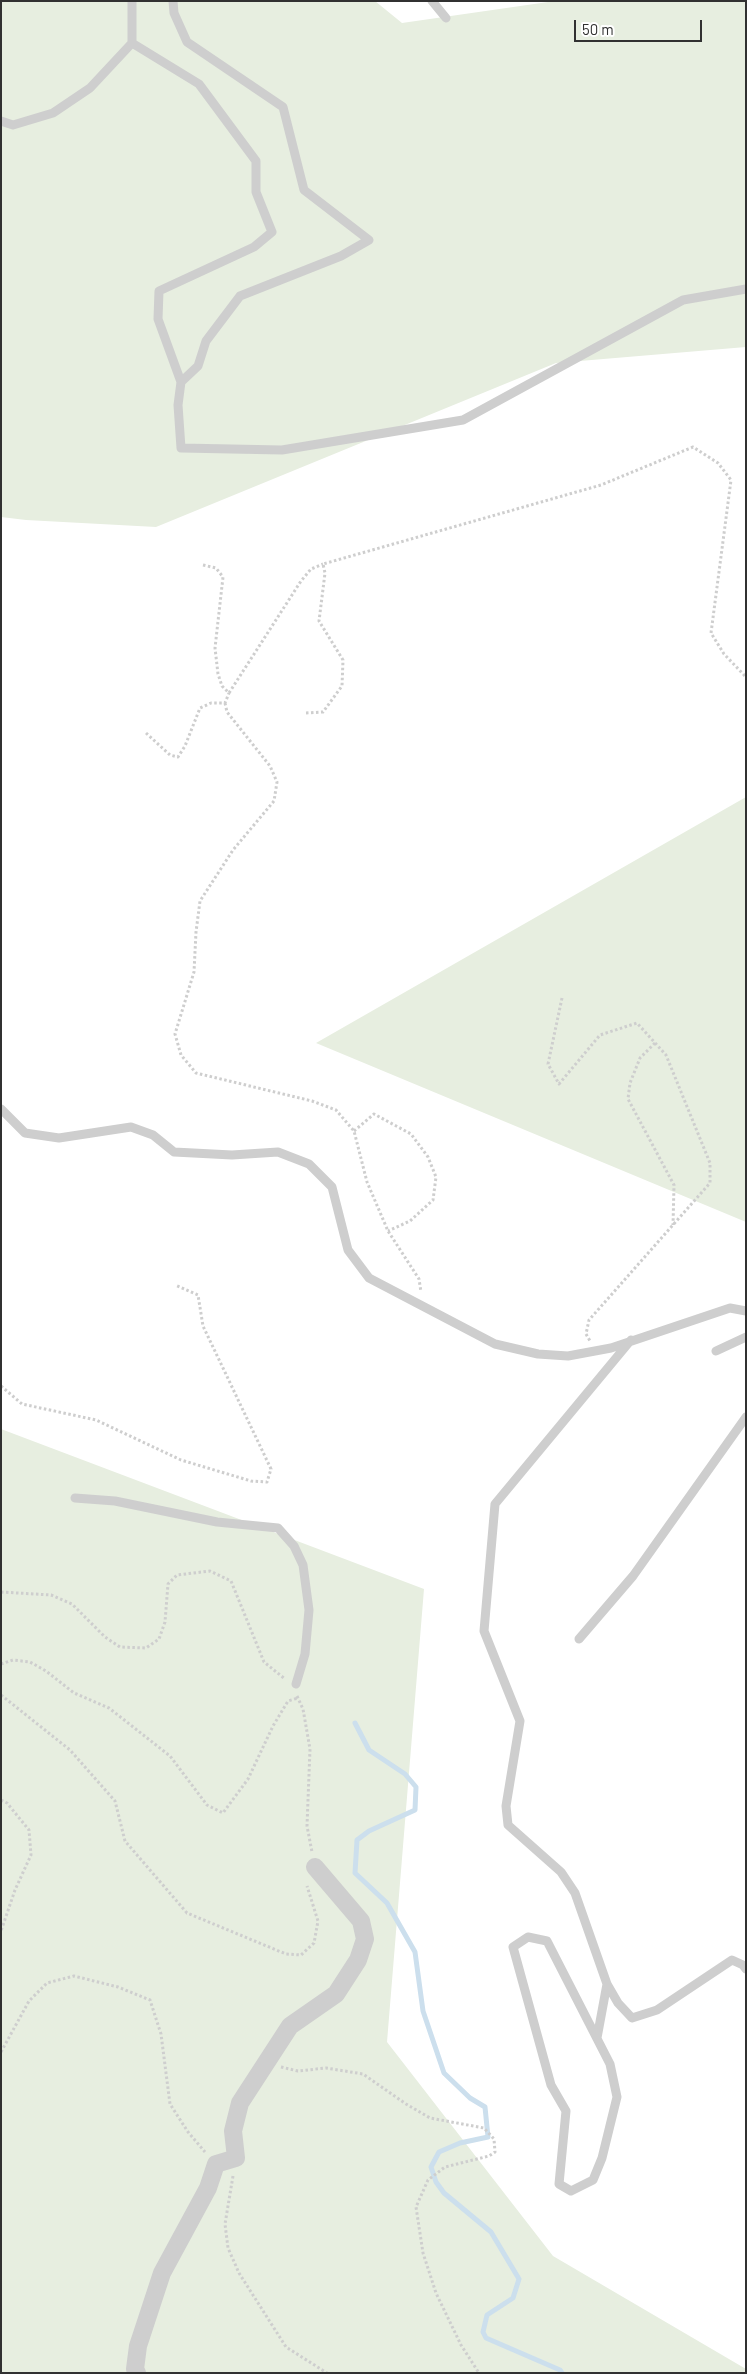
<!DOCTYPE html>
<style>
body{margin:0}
#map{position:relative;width:747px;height:2374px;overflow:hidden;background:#fff;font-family:Barlow,sans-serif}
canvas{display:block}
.frame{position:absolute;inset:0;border:2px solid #313131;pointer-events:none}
.scale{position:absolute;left:574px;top:20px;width:128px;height:22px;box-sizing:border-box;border:2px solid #313131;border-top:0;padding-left:6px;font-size:15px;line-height:18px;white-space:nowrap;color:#313131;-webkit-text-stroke:4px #fff;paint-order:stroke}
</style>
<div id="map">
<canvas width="747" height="2374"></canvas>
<div class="frame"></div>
<div class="scale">50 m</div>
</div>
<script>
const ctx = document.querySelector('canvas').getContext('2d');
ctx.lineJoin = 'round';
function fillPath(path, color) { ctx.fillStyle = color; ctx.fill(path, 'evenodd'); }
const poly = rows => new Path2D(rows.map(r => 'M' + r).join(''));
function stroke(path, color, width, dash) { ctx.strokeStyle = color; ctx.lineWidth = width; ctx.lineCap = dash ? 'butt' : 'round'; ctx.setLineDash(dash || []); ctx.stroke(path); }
const green = poly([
 [1,1,375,1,402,23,555,1,746,1,746,347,556,363,156,527,26,520,1,517],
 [746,797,746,1222,316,1043],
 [1,1429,424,1589,387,2042,553,2256,746,2369,746,2373,1,2373]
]);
const stream = poly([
 [355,1723,369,1750,405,1774,416,1787,415,1810,369,1831,357,1840,355,1873,387,1903,415,1952,423,2011,444,2073,470,2098,485,2107,488,2137,460,2143,439,2152,431,2167,436,2182,444,2193,491,2232,519,2279,513,2298,487,2315,483,2332,486,2338,560,2370,562,2373]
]);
const path = poly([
 [203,565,216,568,223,577,215,648,218,674,222,686,229,693,301,581,311,569,323,564],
 [225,703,227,712,270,766,277,782,274,801,233,850,200,901,196,932,194,972,175,1034,181,1055,196,1073,312,1101,336,1110,354,1131,367,1182,388,1231,419,1279,421,1292],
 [306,713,323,712,342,686,343,660,319,621,325,573,323,564,601,485,693,447,718,463,731,480,711,633,724,654,746,677],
 [146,733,170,755,178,757,185,746,200,708,211,703,225,703,229,693],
 [562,998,548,1064,559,1084,600,1035,637,1023,666,1055,710,1163,710,1183,589,1320,586,1334,590,1341],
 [655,1043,640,1058,630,1083,628,1099,674,1185,673,1225],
 [354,1131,374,1114,411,1134,428,1157,436,1177,433,1200,410,1221,388,1231],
 [1,1386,22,1404,96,1420,181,1460,251,1481,267,1482,271,1469,203,1326,198,1295,175,1285],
 [1,1592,51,1595,72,1604,105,1637,120,1647,146,1648,159,1639,165,1622,168,1584,177,1575,210,1571,231,1581,264,1662,285,1679],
 [1,1664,13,1660,30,1662,46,1671,74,1693,109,1708,170,1756,207,1805,223,1813,248,1779,273,1726,288,1701,298,1698],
 [1,1695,70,1750,115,1801,125,1841,187,1913,286,1954,301,1955,314,1943,318,1921,307,1886],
 [297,1696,303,1709,310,1749,307,1826,312,1852],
 [1,1800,7,1803,29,1830,31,1855,15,1890,1,1931],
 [1,2052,29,2001,47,1983,74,1976,118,1987,150,2000,161,2034,170,2104,188,2132,205,2152],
 [281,2067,298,2071,326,2068,363,2074,406,2104,430,2118,484,2128,494,2139,495,2152,489,2156,445,2167,428,2180,416,2207,423,2253,436,2293,461,2345,479,2373],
 [233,2176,225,2224,228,2248,239,2273,286,2347,327,2373]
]);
const lane = poly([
 [173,1,174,13,187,42,283,107,304,190,369,240,341,256,240,296,206,341,198,366,181,382,178,405,181,448,282,450,463,420,683,300,746,289],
 [432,1,446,18],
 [132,43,199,84,256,161,256,192,272,232,254,247,159,291,158,319,181,382],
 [1,121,13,125,53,113,90,88,132,43,132,1],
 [1,1109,25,1133,59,1138,131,1127,153,1135,174,1152,232,1155,278,1152,309,1164,332,1187,348,1250,369,1278,495,1344,538,1354,568,1356,611,1348,730,1308,746,1311],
 [631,1340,495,1504,484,1631,520,1721,506,1806,508,1825,561,1872,575,1893,607,1984,618,2003,632,2018,657,2010,732,1960,743,1965,746,1969],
 [716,1351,746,1337],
 [75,1498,115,1501,217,1522,278,1528,294,1546,303,1565,309,1610,305,1654,296,1684],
 [579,1639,633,1576,746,1417],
 [528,1937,547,1941,610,2064,617,2097,602,2158,593,2180,571,2191,559,2184,566,2111,551,2085,513,1947,528,1937],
 [597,2038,607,1984]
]);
const street = poly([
 [137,2373,135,2369,138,2346,162,2273,208,2188,216,2164,236,2158,233,2131,240,2103,290,2026,336,1994,358,1960,365,1939,361,1921,315,1867]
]);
fillPath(green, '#e7eee0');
stroke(stream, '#ccdfed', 5);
stroke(path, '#cecece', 3, [2.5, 2.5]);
stroke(lane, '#cecece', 9);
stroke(street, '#cecece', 18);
</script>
